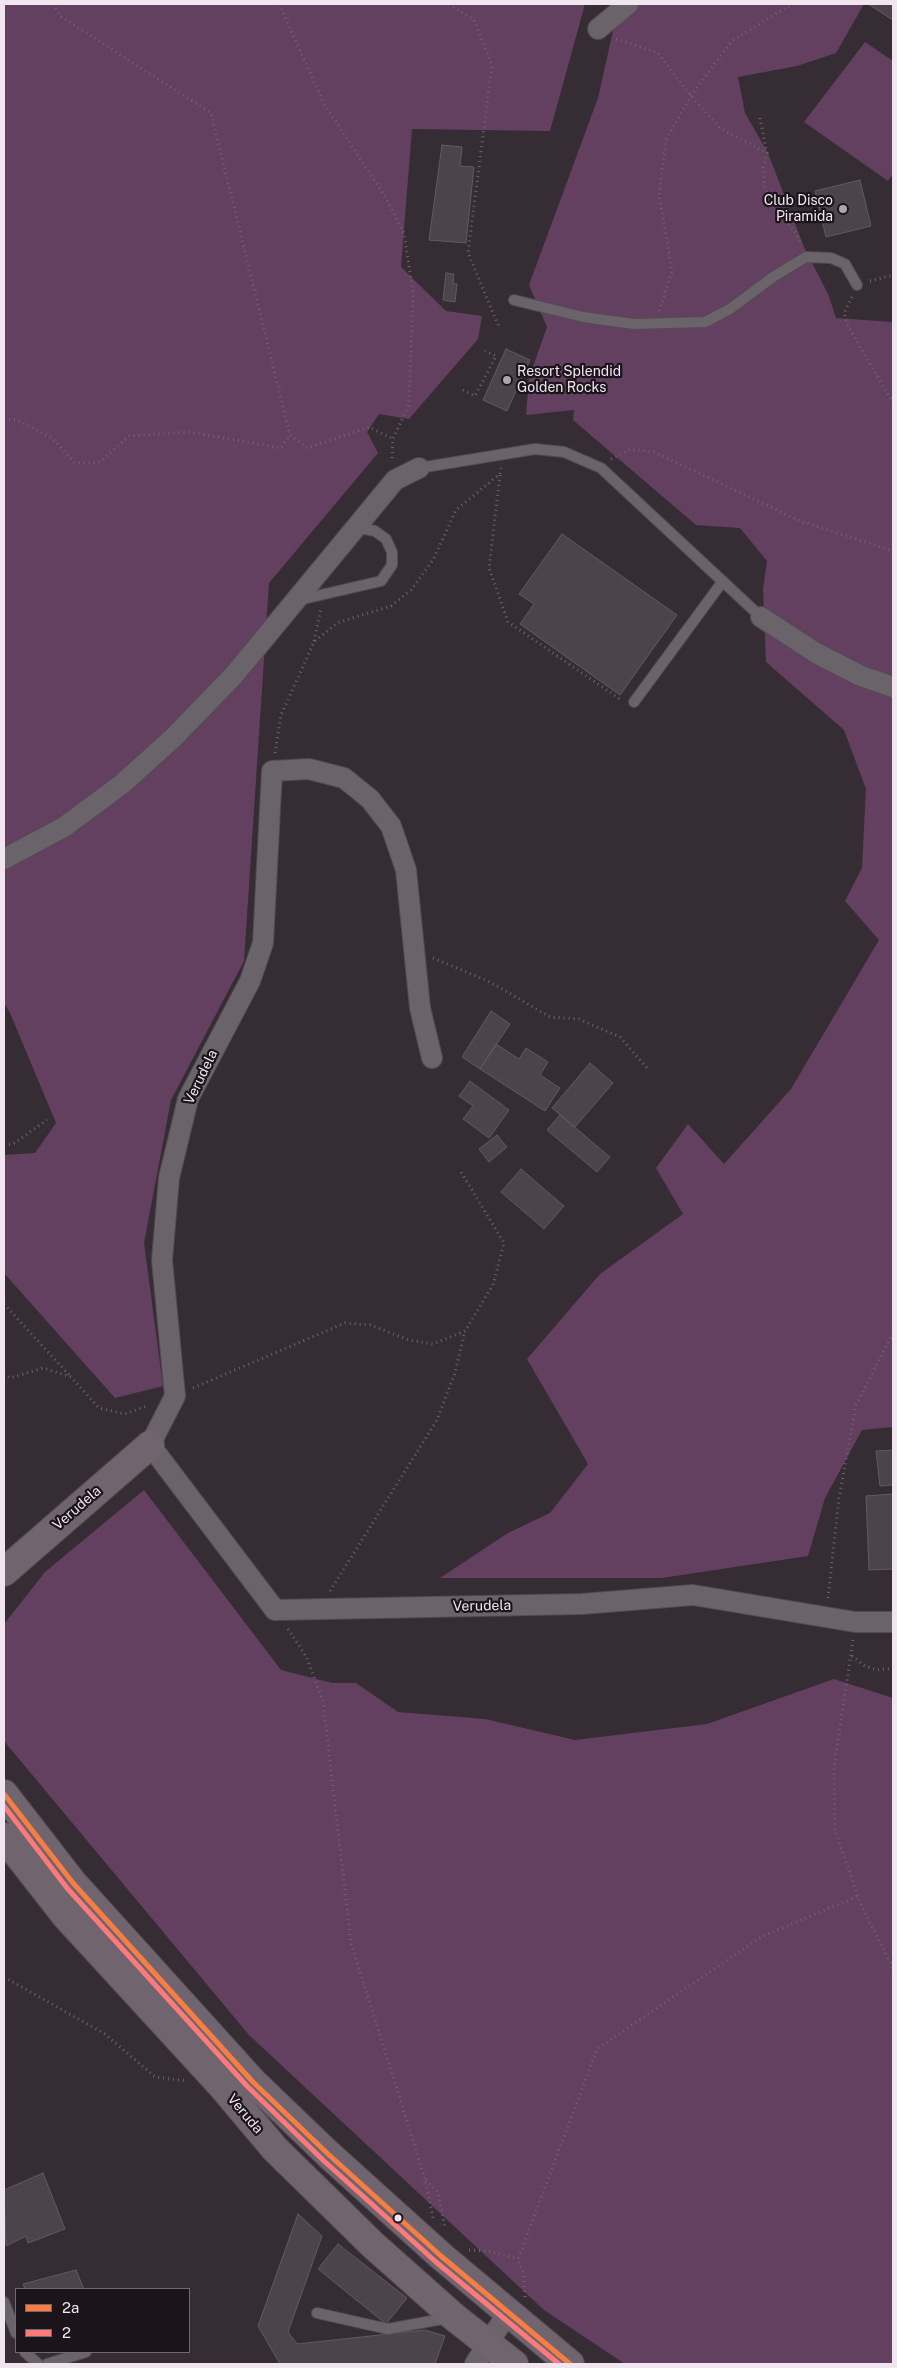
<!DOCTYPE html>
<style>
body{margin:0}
#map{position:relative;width:897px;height:2368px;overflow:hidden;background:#362c34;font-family:"Public Sans",sans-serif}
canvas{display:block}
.frame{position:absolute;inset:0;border:5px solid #f1e5f0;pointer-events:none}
.legend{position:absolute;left:15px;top:2288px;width:175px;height:65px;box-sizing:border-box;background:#1c141b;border:1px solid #716870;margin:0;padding:6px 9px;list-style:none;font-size:15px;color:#f1e5f0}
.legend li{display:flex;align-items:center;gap:10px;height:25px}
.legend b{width:25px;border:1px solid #716870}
</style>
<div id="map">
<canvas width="897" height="2368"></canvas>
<div class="frame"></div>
<ul class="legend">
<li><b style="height:6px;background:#f77d43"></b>2a</li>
<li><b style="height:6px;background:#fd7a7a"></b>2</li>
</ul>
</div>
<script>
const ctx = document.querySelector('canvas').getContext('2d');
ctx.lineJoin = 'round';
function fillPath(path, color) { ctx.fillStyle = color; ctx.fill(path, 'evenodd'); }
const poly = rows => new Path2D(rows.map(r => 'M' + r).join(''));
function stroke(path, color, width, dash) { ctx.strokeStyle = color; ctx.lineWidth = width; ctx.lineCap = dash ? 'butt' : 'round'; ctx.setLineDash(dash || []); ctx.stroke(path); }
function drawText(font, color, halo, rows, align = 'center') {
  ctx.font = font + ' "Public Sans",sans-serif'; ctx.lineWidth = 4.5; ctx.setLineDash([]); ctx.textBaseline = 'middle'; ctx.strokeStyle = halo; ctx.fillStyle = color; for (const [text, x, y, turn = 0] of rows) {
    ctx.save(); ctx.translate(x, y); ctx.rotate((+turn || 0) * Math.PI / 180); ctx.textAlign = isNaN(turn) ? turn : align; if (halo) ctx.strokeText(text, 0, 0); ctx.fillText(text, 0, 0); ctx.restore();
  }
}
const green = poly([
 [4,4,585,4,550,131,412,129,401,267,446,311,482,316,478,339,409,419,379,414,367,432,378,453,269,583,244,961,171,1100,144,1243,163,1386,115,1398,4,1273,4,1155,35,1153,56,1123,10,1013,4,1003],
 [619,4,864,4,836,53,797,66,738,77,745,113,768,153,804,247,828,294,836,318,893,322,893,1427,862,1430,825,1498,808,1556,662,1578,440,1578,508,1533,550,1513,588,1464,527,1359,600,1274,683,1214,656,1168,688,1124,724,1164,791,1089,879,940,845,901,862,868,866,789,844,730,766,662,763,589,767,561,740,528,696,525,573,420,574,410,526,415,529,378,547,327,529,285,598,98],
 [865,42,893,61,893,174,888,181,804,122],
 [144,1490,281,1670,332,1683,356,1683,398,1712,485,1719,575,1740,707,1724,834,1679,893,1698,893,2364,625,2364,544,2310,249,2035,4,1741,4,1624,45,1572]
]);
const building = poly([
 [868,4,893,4,893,20,868,4],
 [442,145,462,147,460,166,474,167,466,243,429,240,442,145],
 [860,180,871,226,826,237,815,191,860,180],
 [446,273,454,274,453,284,457,284,455,302,443,300,446,273],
 [506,349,530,360,507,411,483,400,506,349],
 [562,534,677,615,620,695,520,624,534,604,519,594,562,534],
 [491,1011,510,1024,480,1069,462,1057,491,1011],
 [496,1044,519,1059,526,1048,548,1062,540,1075,560,1088,545,1111,480,1069,496,1044],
 [590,1063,613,1083,575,1127,552,1108,590,1063],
 [470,1081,509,1110,489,1138,463,1119,473,1106,459,1096,470,1081],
 [560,1115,610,1157,597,1172,547,1130,560,1115],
 [497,1135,507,1147,489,1162,479,1149,497,1135],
 [521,1169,564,1206,544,1229,501,1192,521,1169],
 [893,1450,893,1485,880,1486,876,1451,893,1450],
 [893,1494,893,1569,869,1570,866,1496,893,1494],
 [43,2173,65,2229,28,2243,26,2236,6,2246,4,2190,43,2173],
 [298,2214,322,2236,288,2332,297,2344,425,2330,445,2336,435,2364,280,2364,258,2326,298,2214],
 [338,2244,407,2298,386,2324,318,2269,338,2244],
 [76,2270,84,2289,25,2289,23,2284,76,2270]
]);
const path = poly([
 [53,4,60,16,211,113,290,435],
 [279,4,324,104,384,195,404,233,413,292,409,404,393,439,392,460],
 [449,4,474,20,492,65,468,253,499,327],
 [616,39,658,53,691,96,720,128,767,153],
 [760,118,767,153,763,168,765,188,773,207,795,231,801,245],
 [870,281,893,275],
 [852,297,844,313,848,326,893,403],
 [659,311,672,271,659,194,666,140,691,96,732,41,787,7,796,4],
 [463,390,475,396,496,356,485,351],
 [4,419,17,420,52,438,75,463,100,462,129,436,189,432,281,448,290,435,307,448,369,427,393,439],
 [611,459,631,449,654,452,800,521,893,551],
 [500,475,489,568,508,622,621,700],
 [314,641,321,608],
 [275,753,281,715,314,642,337,623,391,606,411,590,433,560,456,510,500,474,501,468],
 [433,958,490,982,550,1017,579,1019,620,1037,648,1069],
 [4,1145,13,1144,47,1120],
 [4,1304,71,1377],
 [4,1374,10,1378,43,1368,71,1377,99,1408,125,1414,147,1406],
 [193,1388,345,1323,370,1325,409,1340,433,1344,465,1331,493,1285,504,1243,461,1172],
 [330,1591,437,1420,455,1373,465,1331],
 [828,1598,839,1498,856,1405,893,1333],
 [288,1629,306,1656,323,1701,351,1943,425,2179,433,2218],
 [853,1640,834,1767,835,1831,862,1907,893,1968],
 [852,1656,865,1666,877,1670,893,1668],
 [4,1977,105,2034,155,2077,187,2081],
 [426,2180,438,2192,445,2228],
 [469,2250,488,2251,518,2259],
 [525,2297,524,2276,518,2259,597,2049,761,1937,858,1896]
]);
const lane = poly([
 [514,300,583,317,634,324,705,322,730,309,773,277,806,257,831,258,845,264,857,285],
 [419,468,535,449,564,452,601,468,761,617],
 [299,600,381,581,392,565,392,552,386,539,375,531,355,527],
 [634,702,723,581],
 [4,2302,16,2333],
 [317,2313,388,2329,448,2318],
 [25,2352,38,2364],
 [47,2364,86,2352]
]);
const street = poly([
 [598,29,628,4],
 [761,617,816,653,861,676,893,687],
 [4,859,64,827,122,784,173,738,234,675,395,480,419,468],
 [432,1058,420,1008,406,870,391,826,370,799,344,778,309,769,272,771,263,943,250,981,188,1099,169,1178,162,1260,175,1396,150,1445,275,1610,582,1604,693,1595,855,1622,893,1622],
 [475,2364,507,2314]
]);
const secondary = poly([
 [4,1572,150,1445],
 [4,1794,73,1883,252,2081,328,2154,441,2256,570,2364],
 [4,1837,65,1915,222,2086,275,2149,373,2245,454,2317,514,2364]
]);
const bus1 = poly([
 [4,1794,73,1883,252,2081,328,2154,441,2256,570,2364]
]);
const bus2 = poly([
 [4,1806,67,1888,247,2086,323,2160,436,2262,559,2364]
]);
const markers = [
 [843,209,5,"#b0a4ae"],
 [507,380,5,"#b0a4ae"],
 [398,2218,4.5,"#f1e5f0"]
];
const poiNames = [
 ["Club Disco",833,201],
 ["Piramida",833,217],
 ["Resort Splendid",517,372,"left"],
 ["Golden Rocks",517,388,"left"]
];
const streetNames = [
 ["Verudela",201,1077,-64],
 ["Verudela",77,1508,-41],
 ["Verudela",482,1606,-1],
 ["Veruda",245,2114,50]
];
fillPath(green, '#634060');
fillPath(building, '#4c444b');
stroke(building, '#625961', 1);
stroke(lane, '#534b52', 12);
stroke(street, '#534b52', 22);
stroke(secondary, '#534b52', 30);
stroke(path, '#6d656b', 3, [1, 4]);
stroke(lane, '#6b636a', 10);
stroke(street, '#6b636a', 20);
stroke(secondary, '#70656f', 28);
stroke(bus1, '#f77d43', 5);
stroke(bus2, '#fd7a7a', 5);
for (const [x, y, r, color] of markers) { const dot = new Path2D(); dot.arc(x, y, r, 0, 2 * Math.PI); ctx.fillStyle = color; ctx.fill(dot); stroke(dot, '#1c141b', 2); }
drawText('14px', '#f1e5f0', '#1c141b', poiNames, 'right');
drawText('14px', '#f1e5f0', '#1c141b', streetNames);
</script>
